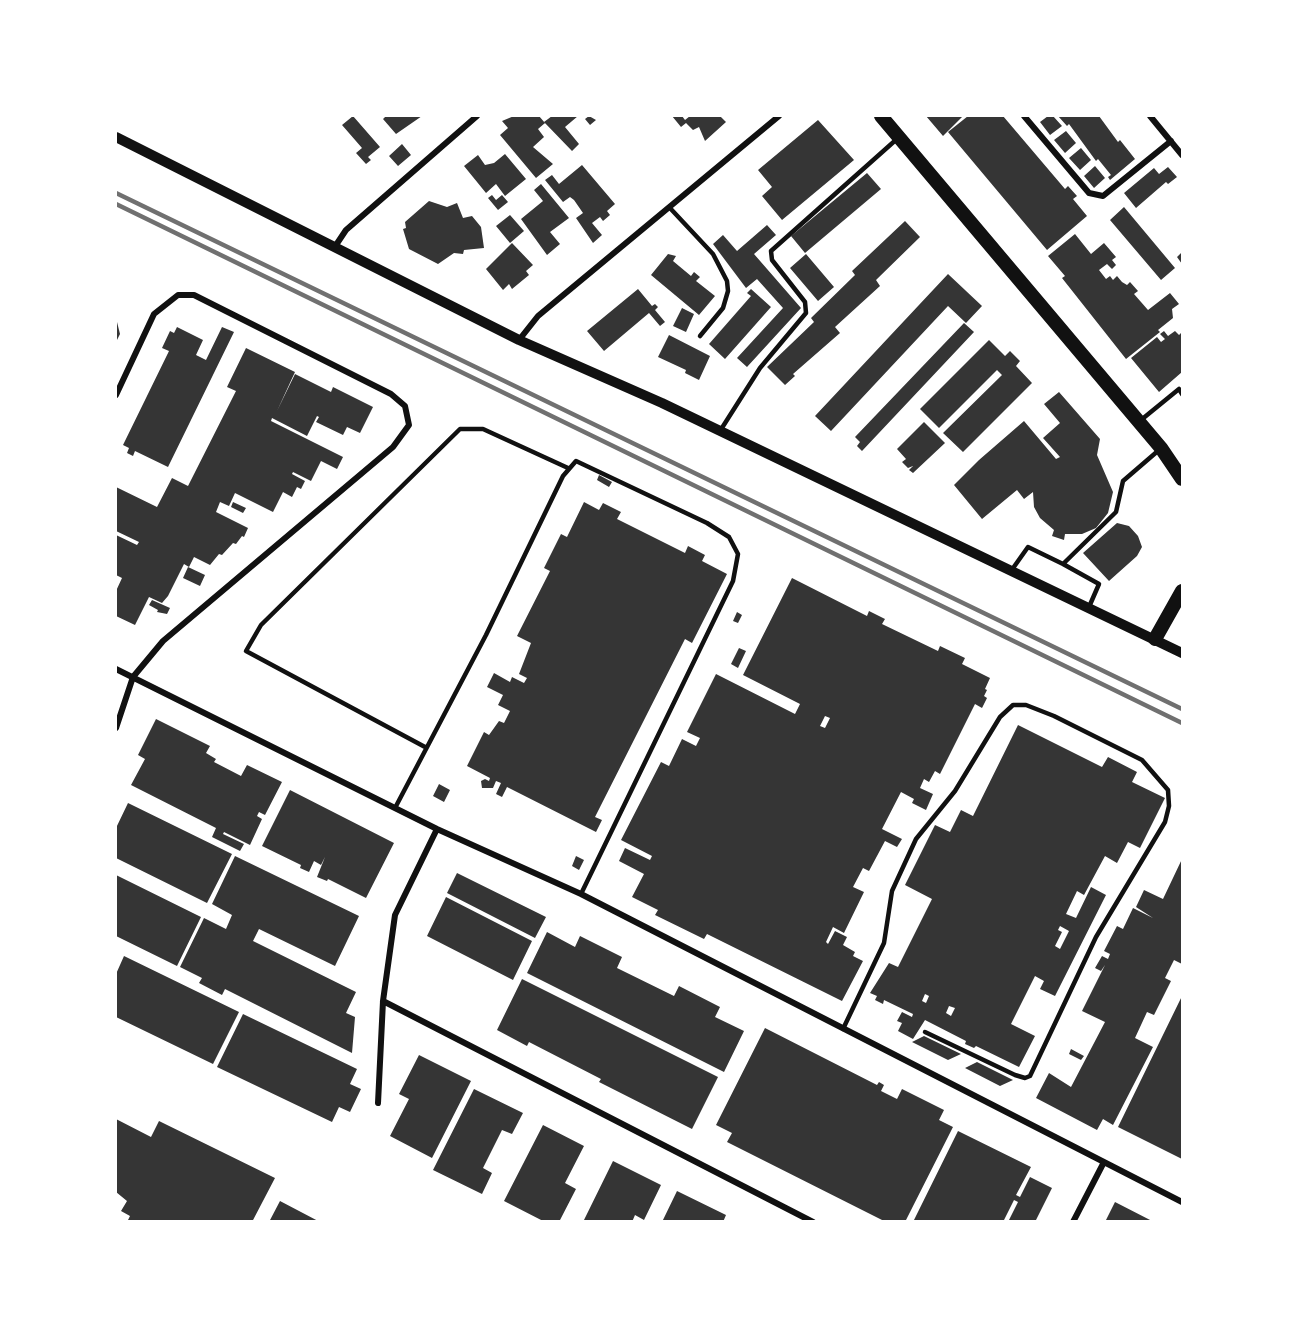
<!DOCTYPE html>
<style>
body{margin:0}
#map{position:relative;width:1298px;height:1337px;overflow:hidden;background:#fff;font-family:"DM Sans",sans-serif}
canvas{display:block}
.frame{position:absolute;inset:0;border:117px solid #fff;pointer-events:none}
</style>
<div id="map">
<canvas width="1298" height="1337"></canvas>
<div class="frame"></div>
</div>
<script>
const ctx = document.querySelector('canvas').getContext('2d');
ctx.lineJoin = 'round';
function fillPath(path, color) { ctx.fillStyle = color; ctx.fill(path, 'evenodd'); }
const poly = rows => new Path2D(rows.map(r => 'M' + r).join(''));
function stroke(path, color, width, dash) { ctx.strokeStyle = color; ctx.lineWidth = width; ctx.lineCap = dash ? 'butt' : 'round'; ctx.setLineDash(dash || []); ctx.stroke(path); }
const building = poly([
 [353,116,380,147,368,157,371,160,366,164,356,153,362,148,342,125],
 [386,116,422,116,396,134,383,119],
 [514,116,539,116,545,123,538,129,544,137,533,147,553,164,536,178,500,135,508,128,502,121],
 [552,116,578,116,565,127,579,144,572,151,544,122],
 [589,116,596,120,590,125,585,119],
 [672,116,682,116,685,120,690,116,720,116,726,122,705,141,699,127,693,130,686,123,681,127],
 [926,116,961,116,962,117,943,136],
 [968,116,1003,116,1065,189,1068,186,1077,196,1073,199,1087,216,1047,250,948,132],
 [1048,116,1053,116,1062,126,1050,135,1040,122],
 [1058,116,1099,116,1118,142,1120,140,1135,159,1110,180,1108,177,1111,175,1098,159,1096,161,1069,124,1067,126],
 [818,120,854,160,782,220,762,196,772,187,758,170],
 [1066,131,1076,143,1065,153,1054,140],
 [402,144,411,155,398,166,389,156],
 [1081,148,1091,160,1080,170,1069,158],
 [505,154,526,179,505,196,496,184,486,193,464,166,478,155,485,165,494,163],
 [582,165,615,204,607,211,610,215,603,221,600,217,592,223,602,235,593,243,576,218,583,213,574,200,570,197,563,202,545,180,552,175,559,184],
 [1095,166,1105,178,1094,188,1084,176],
 [1168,167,1177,177,1168,184,1166,182,1136,208,1124,193,1154,168,1159,174],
 [867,173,881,189,805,253,791,236],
 [541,184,569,218,550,232,560,244,547,255,521,219,543,201,534,190],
 [492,195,496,200,502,195,508,202,498,210,488,198],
 [429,201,447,207,457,203,463,218,472,216,481,227,484,248,464,250,463,254,454,253,438,264,409,249,403,229,406,228,405,222],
 [1124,207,1175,268,1161,280,1110,220],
 [510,215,524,231,510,243,496,226],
 [905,221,920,237,876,280,880,286,835,327,840,333,793,374,795,376,785,385,767,367,814,322,811,318,855,275,852,271],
 [767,225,776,235,754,254,801,308,747,367,737,358,783,308,757,279,746,288,713,244,723,235,737,251],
 [1075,234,1091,254,1104,243,1116,257,1112,260,1116,265,1112,269,1107,264,1099,270,1106,279,1110,276,1113,280,1117,276,1122,282,1127,285,1130,282,1138,291,1134,294,1148,310,1170,293,1179,304,1172,309,1173,318,1158,330,1160,332,1126,359,1062,278,1065,276,1048,256],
 [512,243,533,265,526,271,529,275,512,289,509,284,503,290,486,269],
 [1182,252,1182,264,1177,257],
 [668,254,676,256,673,261,691,276,694,272,700,277,696,281,715,296,699,315,651,275],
 [806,254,834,287,818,301,790,268],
 [948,274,982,306,966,323,948,306,831,431,815,416],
 [638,289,652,306,655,304,658,307,655,310,665,322,660,326,649,313,604,351,587,331],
 [751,289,771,307,725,359,709,344,751,296,747,293],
 [682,308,694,314,686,332,673,326],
 [116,318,120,334,116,342],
 [964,323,974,332,862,451,857,446,860,442,855,437],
 [177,327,203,340,196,355,206,360,222,327,234,332,168,467,135,451,133,456,127,453,129,448,123,445,169,351,162,348,170,331,174,333],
 [1164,331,1168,336,1175,331,1179,335,1182,332,1182,372,1159,392,1131,358,1157,337,1161,342,1165,339,1160,334],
 [669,335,710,356,699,380,685,373,686,370,658,357],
 [989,340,1005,356,1010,351,1020,361,1016,366,1032,383,963,452,943,433,1002,375,997,370,939,428,920,409],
 [246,348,295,372,277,411,295,374,331,392,333,387,373,407,360,433,347,427,343,435,316,422,319,417,317,416,307,436,272,418,271,421,343,457,337,469,321,461,311,481,293,472,292,474,305,481,301,489,297,487,292,497,283,492,273,512,235,493,229,506,220,502,216,512,248,528,244,537,242,536,236,544,233,543,222,555,219,554,210,565,194,557,189,567,184,564,168,596,162,603,149,597,135,625,116,616,116,591,122,578,116,575,116,535,137,545,139,542,116,531,116,487,157,507,172,478,188,486,236,391,227,387],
 [1059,392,1100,439,1097,455,1113,492,1108,513,1096,528,1082,534,1065,534,1064,540,1052,536,1054,530,1040,518,1034,507,1033,492,1024,499,1017,490,982,519,954,485,979,460,1024,421,1056,459,1060,457,1043,438,1060,423,1044,404],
 [924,422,945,443,913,473,909,470,913,466,908,468,902,462,906,459,897,449],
 [599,475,612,482,609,487,597,480],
 [233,502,246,508,243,513,231,507],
 [584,502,599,510,603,503,621,512,617,519,685,553,688,546,705,555,702,561,727,574,692,643,685,639,595,817,602,820,596,832,507,787,502,797,496,794,501,783,496,781,493,788,482,788,481,781,485,779,489,781,490,778,467,766,484,732,489,735,499,721,504,723,510,711,498,705,503,695,487,687,494,673,510,682,512,677,524,683,527,678,519,674,531,643,517,636,550,571,544,568,561,534,567,537],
 [1117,523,1129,526,1138,536,1142,547,1137,556,1109,581,1083,553],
 [188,567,205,575,200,586,183,578],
 [792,578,867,616,869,611,885,619,882,624,938,651,940,646,965,658,962,664,990,678,985,689,987,690,984,696,987,698,982,708,975,704,940,774,935,771,929,782,924,779,920,788,933,794,926,810,912,803,914,799,901,792,882,829,902,839,897,847,885,841,869,871,863,868,853,887,864,892,844,933,833,927,826,942,828,944,835,931,847,937,843,945,855,952,853,956,863,961,842,1001,707,934,704,939,655,915,658,910,632,897,644,874,619,861,625,848,650,860,652,856,621,840,661,762,669,766,682,739,696,746,700,738,687,732,716,674,795,714,800,704,743,675],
 [825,716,830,718,825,728,820,726],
 [152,600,170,608,167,614,157,612,158,610,149,605],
 [737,612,742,615,738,623,733,621],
 [739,648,746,651,738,668,731,664],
 [156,719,210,746,206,753,216,759,214,762,241,776,247,765,282,782,265,815,259,812,257,816,262,819,250,845,224,832,223,834,244,844,240,851,212,837,216,828,131,785,145,759,138,755],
 [1018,725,1102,767,1108,757,1137,772,1132,782,1165,798,1140,848,1128,842,1117,863,1105,856,1084,895,1077,891,1066,914,1076,918,1091,887,1106,895,1055,996,1040,989,1044,981,1035,976,1011,1024,1035,1036,1019,1067,976,1046,974,1048,965,1044,966,1041,925,1020,913,1039,898,1031,902,1023,897,1021,902,1012,912,1017,913,1014,884,1000,883,1004,875,1000,877,996,870,993,889,963,898,967,932,899,905,885,935,825,950,832,961,810,973,816],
 [1060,926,1069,931,1060,949,1055,946,1062,932,1058,930],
 [925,994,929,996,926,1003,922,1001],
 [949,1006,955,1008,951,1016,946,1013],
 [439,784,450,790,444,802,433,796],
 [290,790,394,843,366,898,328,879,327,881,317,877,325,857,321,865,314,861,309,872,300,868,301,865,262,846],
 [128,803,232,854,207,903,116,858,116,828],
 [235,856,359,916,335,966,259,929,253,941,356,992,346,1013,355,1017,352,1053,225,989,222,995,199,983,202,978,180,967,204,918,226,929,232,915,212,904],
 [576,856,584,860,579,870,572,866],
 [1182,859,1182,964,1174,960,1165,978,1171,981,1154,1015,1147,1012,1135,1038,1153,1047,1113,1125,1103,1119,1097,1130,1036,1098,1049,1073,1071,1087,1105,1022,1082,1011,1105,965,1101,971,1095,968,1102,956,1108,959,1110,954,1104,951,1117,926,1123,929,1133,908,1153,918,1136,907,1144,890,1163,899],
 [457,873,546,917,535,938,447,893],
 [116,875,201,917,177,966,116,936],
 [446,897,532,941,513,980,427,936],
 [547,932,575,947,580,936,622,957,617,968,674,996,679,986,720,1007,715,1017,744,1031,724,1072,527,973],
 [124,956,239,1012,213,1064,116,1017,116,974],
 [522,979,718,1077,692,1129,599,1082,601,1079,529,1042,527,1046,497,1030],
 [1182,996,1182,1159,1118,1127],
 [243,1014,357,1069,350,1084,361,1089,350,1112,339,1107,332,1122,217,1067],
 [765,1028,877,1085,879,1082,884,1085,881,1091,897,1099,902,1089,944,1110,939,1120,953,1127,905,1222,886,1222,727,1142,732,1133,716,1125],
 [924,1036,961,1054,948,1060,912,1042],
 [1071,1049,1084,1056,1081,1060,1069,1054],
 [419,1055,471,1081,432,1158,390,1136,409,1099,399,1094],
 [977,1062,1013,1080,1000,1086,965,1068],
 [474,1089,523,1113,512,1134,502,1130,483,1168,492,1173,482,1194,433,1170],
 [116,1119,151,1137,159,1121,275,1178,252,1222,127,1222,130,1216,121,1211,127,1201,116,1192],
 [543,1125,584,1146,565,1183,576,1189,559,1222,545,1222,504,1201],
 [958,1131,1031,1167,1016,1195,1020,1197,1030,1177,1052,1188,1035,1222,1008,1222,1018,1202,1014,1200,1003,1222,913,1222],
 [613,1161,661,1185,644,1220,635,1215,632,1222,583,1222],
 [677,1191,726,1215,723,1222,662,1222],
 [280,1201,320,1222,269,1222],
 [1115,1202,1154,1222,1105,1222]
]);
const service = poly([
 [669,207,713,254,727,281,728,291,723,308,700,336],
 [1141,420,1179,389,1182,394],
 [720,431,760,368,806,313,805,302,772,260,771,251,898,138],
 [1063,564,1099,584,1089,607],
 [1011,571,1028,547,1063,564,1116,512,1123,481,1159,450],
 [425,747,246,651,261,625,460,429,483,429,568,468],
 [395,808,486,635,563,476,576,461,707,523,729,537,738,554,733,581,581,894],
 [843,1029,884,943,892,891,916,839,955,791,1000,717,1013,705,1026,705,1054,716,1142,760,1168,790,1169,806,1165,822,1096,937,1030,1076,1025,1078,1015,1075,925,1032]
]);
const minor = poly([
 [1024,116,1089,193,1103,196,1171,141],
 [1150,116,1182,155],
 [334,248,346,230,477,116],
 [519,340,538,316,779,116],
 [116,395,154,314,178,295,194,295,391,394,405,406,409,425,393,447,163,641,133,677,116,728],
 [116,669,437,829,581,894,1182,1202],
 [383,1001,813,1222],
 [378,1103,383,1001,395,915,437,829],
 [1073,1222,1104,1162]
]);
const tertiary = poly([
 [116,137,519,340,662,403,1182,653]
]);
const primary = poly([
 [881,116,1161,448,1182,479],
 [1155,639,1182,591]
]);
const rail = poly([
 [116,193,1182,709],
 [116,204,1182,723]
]);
fillPath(building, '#353535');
stroke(service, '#111', 4.5);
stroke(minor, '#111', 6);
stroke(tertiary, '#111', 10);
stroke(primary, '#111', 14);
stroke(rail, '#707070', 4.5);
</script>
